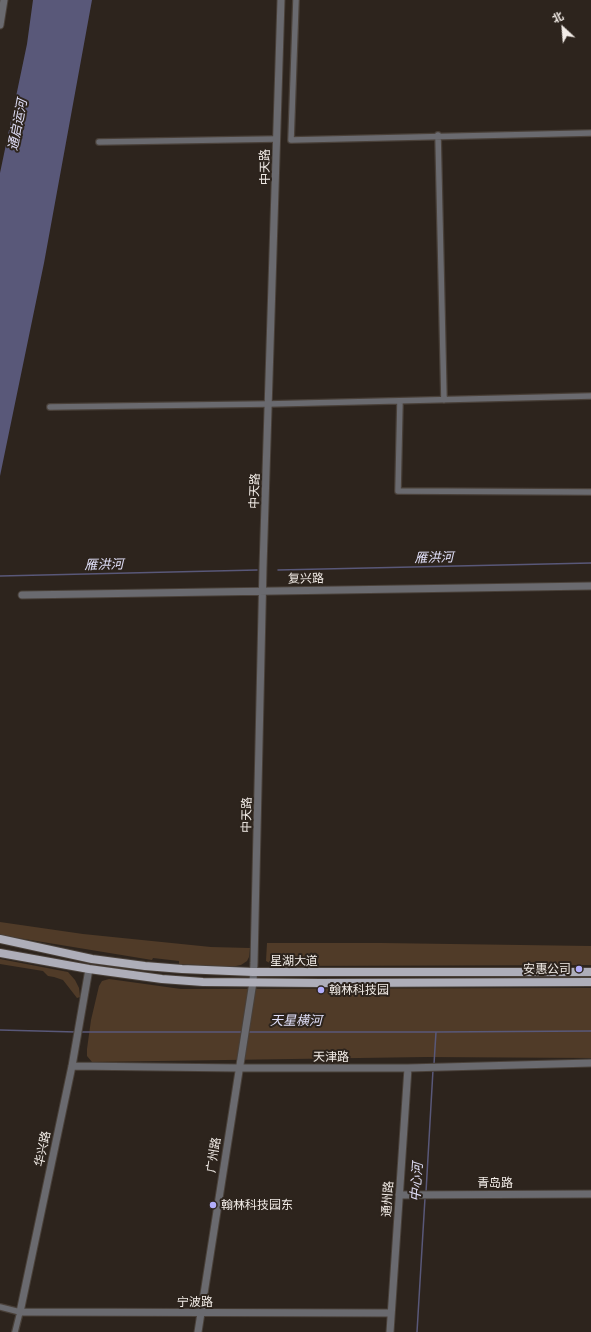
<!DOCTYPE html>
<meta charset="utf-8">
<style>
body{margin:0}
#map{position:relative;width:591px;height:1332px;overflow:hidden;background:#2d241d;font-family:Cabin,"Noto Sans SC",sans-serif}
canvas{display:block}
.north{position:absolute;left:543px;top:8px;width:40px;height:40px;-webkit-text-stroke:3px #2d241d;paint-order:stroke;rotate:334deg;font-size:11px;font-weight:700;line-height:16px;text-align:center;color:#f2ece7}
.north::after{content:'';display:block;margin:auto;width:14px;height:18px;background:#f2ece7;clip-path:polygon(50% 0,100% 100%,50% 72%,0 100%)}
</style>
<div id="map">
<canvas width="591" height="1332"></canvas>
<div class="north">北</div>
</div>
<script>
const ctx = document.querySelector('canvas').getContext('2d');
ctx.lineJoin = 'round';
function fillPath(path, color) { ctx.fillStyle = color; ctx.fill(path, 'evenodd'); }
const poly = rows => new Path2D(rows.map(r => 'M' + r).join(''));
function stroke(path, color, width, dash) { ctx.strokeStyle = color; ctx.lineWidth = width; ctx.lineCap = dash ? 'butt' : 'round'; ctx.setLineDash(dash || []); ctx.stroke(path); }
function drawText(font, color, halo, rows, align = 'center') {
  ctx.font = font + ' Cabin,"Noto Sans SC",sans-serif'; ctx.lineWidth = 4; ctx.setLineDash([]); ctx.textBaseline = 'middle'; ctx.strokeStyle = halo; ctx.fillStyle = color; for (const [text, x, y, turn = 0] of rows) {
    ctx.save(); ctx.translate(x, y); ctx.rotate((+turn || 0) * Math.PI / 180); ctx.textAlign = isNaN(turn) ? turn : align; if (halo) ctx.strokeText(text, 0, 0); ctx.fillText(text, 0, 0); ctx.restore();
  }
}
const green = poly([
 [0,922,83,934,211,947,250,948,249,957,247,961,241,965,231,967,179,964,179,961,153,958,152,960,0,935],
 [267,943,382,943,591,946,591,965,275,966,266,961],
 [0,959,68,972,75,980,79,988,80,997,77,998,63,980,54,977,48,976,43,971,0,964],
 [109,979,181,989,591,988,591,1058,426,1057,92,1062,87,1056,87,1049,91,1020,99,986,102,981]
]);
const water = poly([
 [33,0,92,0,44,263,0,476,0,173,27,44]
]);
const stream = poly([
 [278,570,591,563],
 [0,576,257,570],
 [0,1030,76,1032],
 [80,1032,242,1032],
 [248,1032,436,1032,591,1031],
 [434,1064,436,1032],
 [426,1192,433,1070],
 [417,1332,425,1198]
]);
const minor = poly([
 [296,0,291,140,591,133],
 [438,135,444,400],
 [99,142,276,139],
 [400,401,398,491,591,492],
 [50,407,268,404,591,396],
 [0,1307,20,1312,15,1332]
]);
const tertiary = poly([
 [0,25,4,0],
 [22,595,591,586],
 [89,969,72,1066,20,1312,391,1313],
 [72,1066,239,1068,408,1068,591,1063],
 [399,1195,591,1194],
 [198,1332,253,982,254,963,263,567,281,0],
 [390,1332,408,1068]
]);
const primary = poly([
 [0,939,92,959,145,966,182,969,253,972,591,972],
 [0,953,89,969,162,979,203,982,320,983,591,982]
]);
const markers = [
 [579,969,4,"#b1adfa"],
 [321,990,4,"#b1adfa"],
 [213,1205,4,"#b1adfa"]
];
const streetNames = [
 ["中天路",265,167,-90],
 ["中天路",255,491,-88],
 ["复兴路",306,579,-1],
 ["中天路",247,815,-89],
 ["星湖大道",294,961],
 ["天津路",331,1057],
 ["华兴路",43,1149,-78],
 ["广州路",214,1155,-81],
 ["青岛路",495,1183],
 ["通州路",388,1199,-86],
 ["宁波路",195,1302]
];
const poiNames = [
 ["安惠公司",571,969,"right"],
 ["翰林科技园",329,990],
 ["翰林科技园东",221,1205]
];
const waterNames = [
 ["通启运河",18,125,-79],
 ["雁洪河",434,558,-1],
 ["雁洪河",104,565,-1],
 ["天星横河",296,1021],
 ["中心河",417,1182,-86]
];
fillPath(green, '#503b28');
fillPath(water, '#595879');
stroke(stream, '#595879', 1.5);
stroke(minor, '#494039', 8);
stroke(tertiary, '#494039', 9);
stroke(primary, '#494039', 10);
stroke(minor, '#6a6a6f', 5.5);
stroke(tertiary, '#6a6a6f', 7);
stroke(primary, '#aeaeb9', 8);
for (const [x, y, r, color] of markers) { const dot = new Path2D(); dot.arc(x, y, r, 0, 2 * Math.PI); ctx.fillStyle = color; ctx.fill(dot); stroke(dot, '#2d241d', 1.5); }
drawText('12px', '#f2ece7', '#2d241d', streetNames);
drawText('12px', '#f2ece7', '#2d241d', poiNames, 'left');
drawText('italic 13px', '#e0dff8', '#2d241d', waterNames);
</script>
